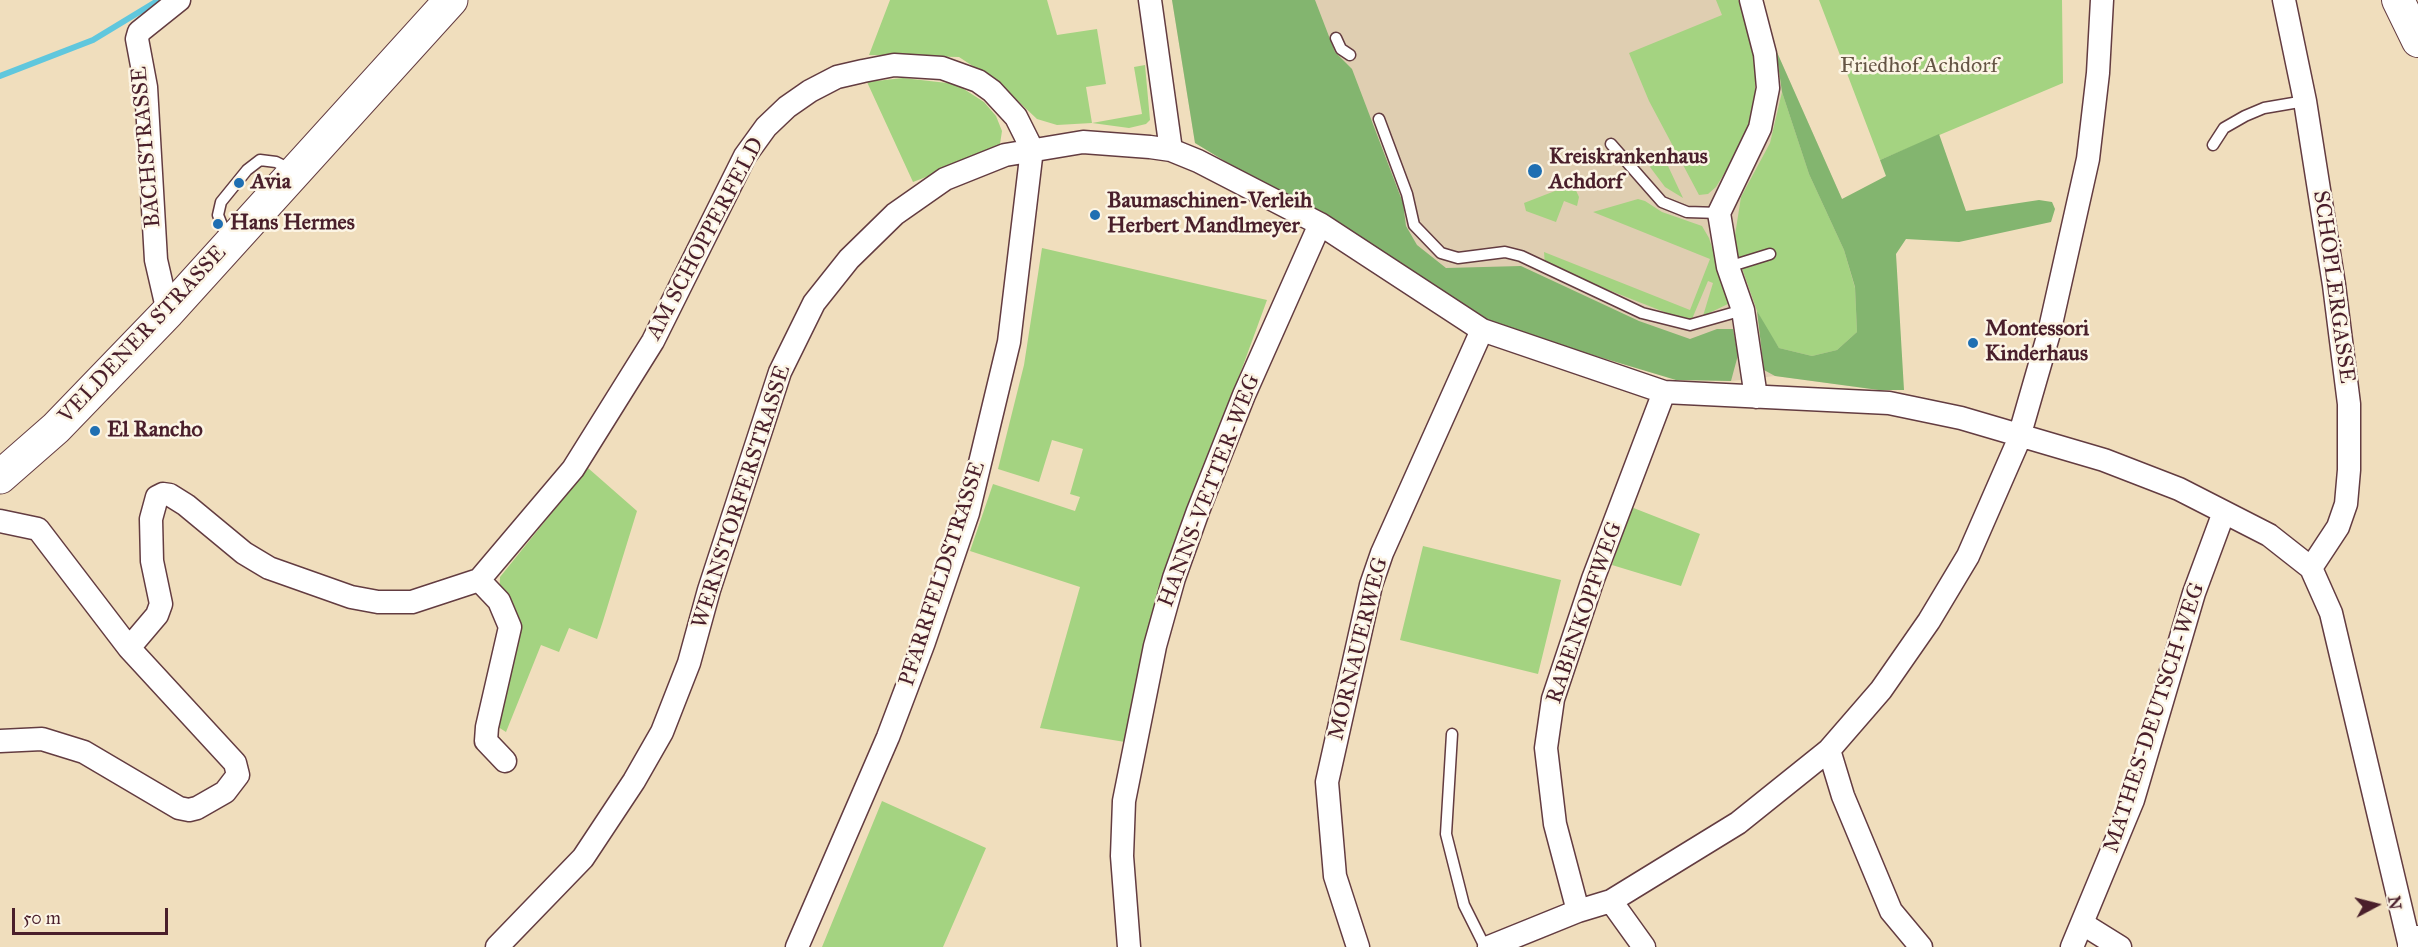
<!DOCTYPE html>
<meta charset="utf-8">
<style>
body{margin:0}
#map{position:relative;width:2418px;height:947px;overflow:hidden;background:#f0debd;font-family:"IM FELL Great Primer",serif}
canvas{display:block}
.north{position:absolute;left:2346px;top:875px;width:60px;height:60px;-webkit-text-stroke:4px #fcf5e5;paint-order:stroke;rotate:83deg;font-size:16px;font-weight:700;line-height:24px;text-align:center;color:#4a1f2b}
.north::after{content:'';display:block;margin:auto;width:21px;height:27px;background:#4a1f2b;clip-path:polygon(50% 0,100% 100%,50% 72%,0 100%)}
.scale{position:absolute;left:12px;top:908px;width:156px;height:27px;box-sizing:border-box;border:3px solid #4a1f2b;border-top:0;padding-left:8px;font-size:18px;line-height:21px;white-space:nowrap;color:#4a1f2b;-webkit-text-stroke:4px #fcf5e5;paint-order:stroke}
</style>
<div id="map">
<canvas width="2418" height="947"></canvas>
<div class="north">N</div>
<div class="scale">50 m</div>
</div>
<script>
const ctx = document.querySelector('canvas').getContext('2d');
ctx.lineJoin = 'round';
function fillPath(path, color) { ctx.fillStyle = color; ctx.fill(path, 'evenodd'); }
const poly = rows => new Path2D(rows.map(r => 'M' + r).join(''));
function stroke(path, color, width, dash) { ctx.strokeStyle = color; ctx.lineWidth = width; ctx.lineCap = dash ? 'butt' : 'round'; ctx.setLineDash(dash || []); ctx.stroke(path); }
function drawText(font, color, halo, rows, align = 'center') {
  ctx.font = font + ' "IM FELL Great Primer",serif'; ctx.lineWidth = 5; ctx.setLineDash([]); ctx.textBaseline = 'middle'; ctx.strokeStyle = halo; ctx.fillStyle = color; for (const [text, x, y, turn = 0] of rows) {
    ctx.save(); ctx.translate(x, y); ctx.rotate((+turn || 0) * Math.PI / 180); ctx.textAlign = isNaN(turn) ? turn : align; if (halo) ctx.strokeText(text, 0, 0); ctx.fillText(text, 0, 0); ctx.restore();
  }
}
const built = poly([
 [1172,0,1759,0,1776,50,1842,199,1879,390,1775,376,1731,381,1676,380,1496,326,1195,143]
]);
const green = poly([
 [890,0,1047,0,1057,35,1097,29,1106,84,1086,87,1092,123,1142,114,1134,67,1145,65,1150,120,1146,124,1129,128,1092,123,1057,125,1037,119,1000,84,959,57,869,55],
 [1716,0,1738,0,1744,8,1755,56,1755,95,1746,138,1716,187,1708,194,1699,195,1649,101,1629,53,1722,15],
 [1819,0,2062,0,2063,83,1880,160],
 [903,78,956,84,984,102,996,116,1002,131,1000,144,989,153,913,182,867,82],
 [1782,92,1809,174,1844,250,1855,288,1857,332,1837,350,1812,356,1779,348,1766,328,1757,311,1738,257,1735,235,1741,197,1770,143],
 [1661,151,1683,198,1665,187,1650,167],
 [1573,184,1579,197,1577,206,1564,201,1556,222,1526,211,1524,203],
 [1638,199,1645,201,1662,212,1702,226,1709,238,1730,303,1703,316,1713,283,1708,281,1692,319,1677,317,1545,265,1544,252,1690,310,1710,259,1593,212],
 [1042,248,1267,300,1180,538,1125,742,1040,728,1080,587,970,551,993,484,1075,511,1080,497,1070,494,1083,449,1052,440,1039,482,998,469,1024,365],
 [588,468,637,511,603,621,597,639,569,628,559,652,541,645,506,732,495,725,500,577],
 [1631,507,1700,534,1681,586,1612,565],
 [1423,546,1561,580,1538,674,1400,640],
 [882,801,986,848,943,947,822,947]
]);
const forest = poly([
 [1172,0,1315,0,1335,52,1352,69,1403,203,1406,226,1417,245,1446,268,1521,266,1639,321,1690,339,1717,329,1733,329,1738,355,1731,381,1676,380,1496,326,1195,143],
 [1776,50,1842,199,1886,176,1880,160,1939,134,1966,211,2039,200,2052,202,2055,209,2051,222,1959,242,1906,239,1896,254,1904,390,1879,390,1775,376,1764,370,1757,311,1779,348,1812,356,1837,350,1857,332,1855,287,1844,250,1809,174,1782,92]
]);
const stream = poly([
 [0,76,93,40,159,0]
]);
const lane = poly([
 [1336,38,1341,49,1350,55],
 [1379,119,1407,194,1414,225,1441,253,1458,258,1505,252,1521,256,1642,313,1690,325,1743,310],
 [1611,144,1662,202,1687,212,1719,213],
 [2213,145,2224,128,2245,116,2264,108,2305,101],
 [228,240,218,215,221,202,247,170,260,160,276,162,292,170],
 [1728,267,1770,254],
 [1452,734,1446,834,1464,905,1485,947]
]);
const street = poly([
 [1150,0,1171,150],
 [1751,0,1765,54,1768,88,1760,128,1719,213,1728,267,1743,310,1756,397],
 [2284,0,2305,101,2334,285,2349,404,2349,470,2346,504,2338,527,2311,568],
 [168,312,156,260,146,87,137,39,139,32,179,0],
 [0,521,38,529,129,648,157,615,161,604,152,561,151,519,157,497,163,494,170,495,186,505,244,553,269,568,351,597,378,602,412,602,479,580,573,469,653,341,745,156,766,127,787,107,810,91,837,77,863,71,894,65,942,68,978,81,992,91,1016,117,1032,149],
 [479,580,499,601,510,627,487,727,486,741,505,761],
 [0,741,42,739,84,752,179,808,189,810,197,808,225,792,238,775,235,763,129,648],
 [1829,750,1843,796,1891,911,1921,947],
 [1611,901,1644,947],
 [1578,911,1555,824,1546,748,1553,699,1593,579,1664,392],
 [2083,924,2120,947],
 [497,947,583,858,634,781,662,732,689,663,709,590,780,372,814,303,849,259,895,214,945,179,1005,155,1083,142,1150,147,1171,150,1198,161,1320,224,1482,330,1664,392,1889,403,1961,418,2104,460,2179,489,2269,535,2311,568,2331,613,2410,947],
 [797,947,888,737,924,642,968,513,1009,342,1032,149],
 [1129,947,1122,856,1124,801,1155,646,1174,578,1198,511,1244,395,1320,224],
 [1358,947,1335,876,1327,782,1371,585,1382,553,1482,330],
 [1489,947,1578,911,1611,901,1738,823,1829,750,1881,690,1929,621,1968,556,2017,444,2049,333,2088,159,2098,73,2102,0],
 [2072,947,2133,800,2194,593,2224,512]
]);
const secondary = poly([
 [2398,0,2418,41],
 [2414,947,2418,942]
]);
const primary = poly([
 [0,477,56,428,168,312,451,0]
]);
const markers = [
 [1535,171,8,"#1f6fb2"],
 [239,183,6,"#1f6fb2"],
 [1095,215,6,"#1f6fb2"],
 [218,224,6,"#1f6fb2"],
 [1973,343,6,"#1f6fb2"],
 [95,431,6,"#1f6fb2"]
];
const parkNames = [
 ["Friedhof Achdorf",1919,67]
];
const streetNames = [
 ["BACHSTRASSE",147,147,-95],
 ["AM SCHOPPERFELD",706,239,-62],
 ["SCHÖPLERGASSE",2333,287,82],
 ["VELDENER STRASSE",143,335,-47],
 ["HANNS-VETTER-WEG",1210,491,-69],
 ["WERNSTORFERSTRASSE",742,497,-72],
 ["PFARRFELDSTRASSE",943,574,-72],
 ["RABENKOPFWEG",1585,613,-71],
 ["MORNAUERWEG",1359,649,-76],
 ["MATHES-DEUTSCH-WEG",2155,718,-72]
];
const poiNames = [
 ["Kreiskrankenhaus",1549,158],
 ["Achdorf",1549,183],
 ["Avia",251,183],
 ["Baumaschinen-Verleih",1107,202],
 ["Herbert Mandlmeyer",1107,227],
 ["Hans Hermes",230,224],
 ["Montessori",1985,330],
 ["Kinderhaus",1985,355],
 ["El Rancho",107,431]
];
fillPath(built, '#dfceb1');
fillPath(green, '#a4d381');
fillPath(forest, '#83b56f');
stroke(stream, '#60c7dd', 6);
stroke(lane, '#633c41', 13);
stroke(street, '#633c41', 25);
stroke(secondary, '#633c41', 34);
stroke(primary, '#633c41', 35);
stroke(lane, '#fff', 10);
stroke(street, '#fff', 22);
stroke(secondary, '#fff', 32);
stroke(primary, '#fff', 33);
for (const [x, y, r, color] of markers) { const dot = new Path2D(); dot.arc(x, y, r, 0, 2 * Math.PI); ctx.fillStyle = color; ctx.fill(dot); stroke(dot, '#fcf5e5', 2); }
drawText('22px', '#655545', '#fcf5e5', parkNames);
drawText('22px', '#4a1f2b', '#fcf5e5', streetNames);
drawText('bold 22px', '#4a1f2b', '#fcf5e5', poiNames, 'left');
</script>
